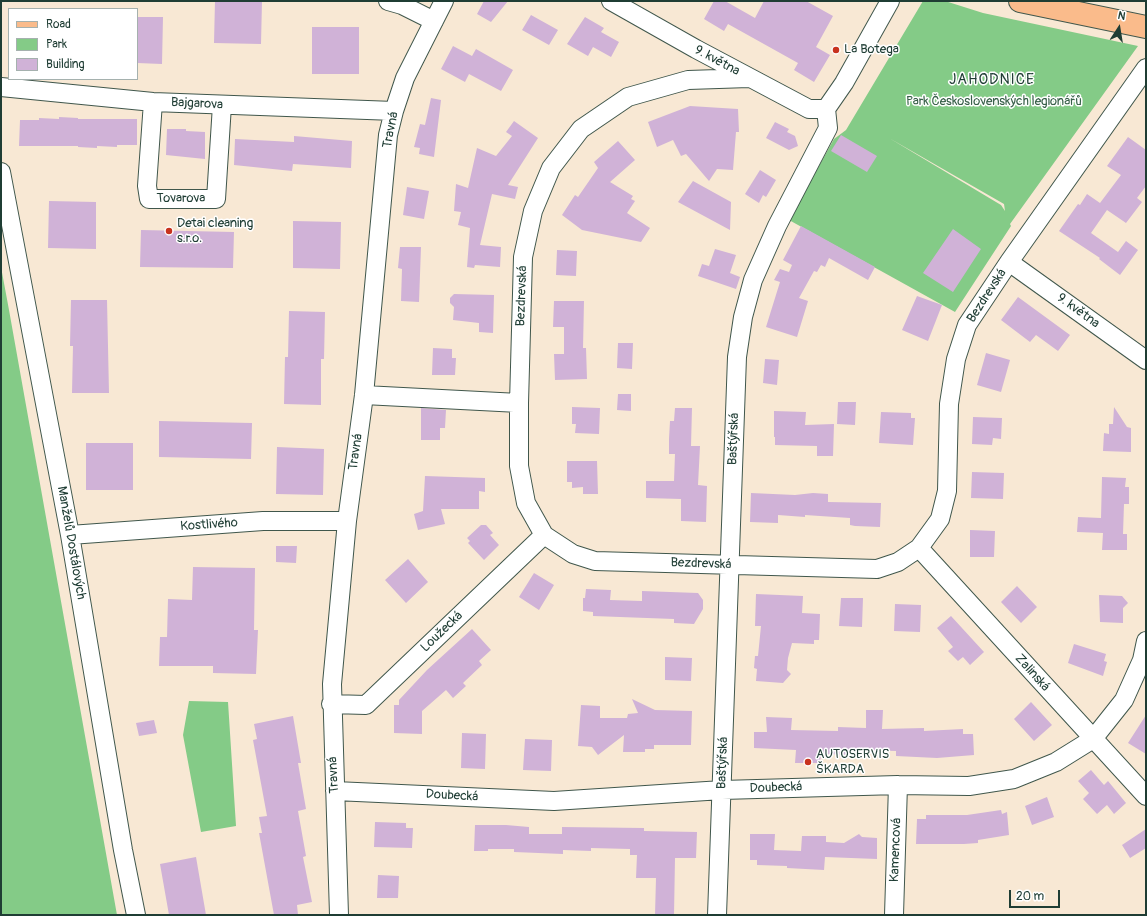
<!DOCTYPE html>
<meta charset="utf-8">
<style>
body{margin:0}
#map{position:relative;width:1147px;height:916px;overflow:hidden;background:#f8e8d4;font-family:Pangolin,sans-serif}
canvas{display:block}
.frame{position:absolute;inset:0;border:2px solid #1f3d34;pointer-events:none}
.legend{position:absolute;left:8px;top:8px;width:130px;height:72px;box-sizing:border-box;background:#fff;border:1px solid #a5b1ae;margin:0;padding:5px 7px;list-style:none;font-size:12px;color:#1f3d34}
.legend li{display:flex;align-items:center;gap:8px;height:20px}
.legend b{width:20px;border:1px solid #a5b1ae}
.north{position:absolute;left:1099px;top:8px;width:40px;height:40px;-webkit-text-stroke:3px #fff;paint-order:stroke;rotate:12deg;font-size:11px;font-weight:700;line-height:16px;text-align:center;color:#1f3d34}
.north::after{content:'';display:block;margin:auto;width:14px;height:18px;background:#1f3d34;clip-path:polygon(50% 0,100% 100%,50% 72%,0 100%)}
.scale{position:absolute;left:1009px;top:890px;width:51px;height:18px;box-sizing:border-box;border:2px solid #1f3d34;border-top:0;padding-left:5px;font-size:12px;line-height:14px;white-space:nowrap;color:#1f3d34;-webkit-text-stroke:3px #fff;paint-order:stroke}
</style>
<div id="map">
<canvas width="1147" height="916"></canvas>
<div class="frame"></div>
<ul class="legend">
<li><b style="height:5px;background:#fabb8b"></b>Road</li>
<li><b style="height:11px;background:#84cb87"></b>Park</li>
<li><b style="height:11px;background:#d0b2d7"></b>Building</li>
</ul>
<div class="north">N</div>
<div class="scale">20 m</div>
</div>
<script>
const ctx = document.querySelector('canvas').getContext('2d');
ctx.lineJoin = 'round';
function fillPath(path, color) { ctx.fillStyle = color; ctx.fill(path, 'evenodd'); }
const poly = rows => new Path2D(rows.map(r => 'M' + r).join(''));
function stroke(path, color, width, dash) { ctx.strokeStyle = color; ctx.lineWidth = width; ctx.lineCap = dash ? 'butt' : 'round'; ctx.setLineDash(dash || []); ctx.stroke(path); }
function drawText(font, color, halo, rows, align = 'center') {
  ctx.font = font + ' Pangolin,sans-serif'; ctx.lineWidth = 3; ctx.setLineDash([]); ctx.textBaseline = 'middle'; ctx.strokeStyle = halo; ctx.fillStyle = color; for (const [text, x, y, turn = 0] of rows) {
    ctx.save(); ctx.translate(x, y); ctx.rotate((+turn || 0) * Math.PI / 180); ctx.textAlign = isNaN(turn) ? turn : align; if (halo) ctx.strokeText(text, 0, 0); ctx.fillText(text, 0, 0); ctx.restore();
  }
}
const green = poly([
 [923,1,945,1,983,13,1138,46,1010,224,1011,226,955,312,789,220,834,139,846,130],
 [889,138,1004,204,1005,211,1001,205],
 [1,267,9,310,117,915,1,915],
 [189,701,228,702,236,826,201,832,183,735]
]);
const building = poly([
 [215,1,262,1,261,44,214,43],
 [484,1,508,1,491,22,477,14],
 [714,1,725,1,755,18,764,1,806,1,833,16,816,47,830,55,814,82,794,70,798,63,728,24,724,31,704,19],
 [531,15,558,30,549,45,522,30],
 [137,17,163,17,162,64,137,63],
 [585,17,604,28,601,32,619,42,611,57,593,47,588,56,567,44],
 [312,27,359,27,359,74,312,74],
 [453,46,472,56,476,49,513,70,501,91,469,74,465,82,441,69],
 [431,98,441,100,434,157,419,154,420,148,414,147,420,124,425,125],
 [690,106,738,109,739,132,736,132,733,170,717,169,709,181,686,154,681,156,673,140,657,147,648,122],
 [59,117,78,118,78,119,137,119,137,145,117,145,117,147,97,146,97,148,78,147,78,146,19,146,20,120,39,120,39,118,59,119],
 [514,121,538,138,508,185,518,187,515,199,492,194,480,245,501,247,500,267,475,265,474,268,467,267,470,228,458,225,461,212,454,211,456,184,468,188,477,148,496,156,512,136,506,132],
 [775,122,789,129,787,132,795,136,798,146,789,150,766,138],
 [167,129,186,129,186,131,205,132,205,159,166,155],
 [841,135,877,156,867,172,831,151],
 [294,136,352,141,351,168,293,164,292,171,234,165,235,139,294,142],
 [1128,137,1146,150,1146,186,1137,198,1142,202,1126,223,1107,210,1091,233,1118,252,1126,241,1138,250,1120,275,1099,259,1100,258,1059,231,1078,204,1080,205,1087,194,1100,203,1121,175,1107,166],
 [618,141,635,160,610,182,633,196,631,199,635,201,627,213,650,228,641,242,582,230,562,215,575,195,578,197,598,168,594,162],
 [760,170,776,180,766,197,763,195,759,203,745,194],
 [693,181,731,202,730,230,678,202],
 [407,187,429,191,424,219,403,215],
 [49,201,96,202,96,249,48,248],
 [293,221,341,222,340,269,293,268],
 [801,226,875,267,868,280,829,258,825,267,821,265,817,272,814,271,799,298,808,301,797,337,766,327,780,282,774,280,780,269,789,272,792,265,783,260],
 [953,229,981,249,953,292,923,273],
 [141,230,234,232,233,268,140,267],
 [400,247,421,247,419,302,401,301,402,269,398,268],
 [715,249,736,255,730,273,740,277,736,289,698,276,702,264,709,266],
 [557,250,577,251,576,276,556,275],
 [454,294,494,295,493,333,479,332,479,323,453,320,454,307,450,303,450,298],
 [917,296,942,305,928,341,902,330],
 [1018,297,1070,335,1058,351,1036,335,1030,342,1001,320],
 [71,300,107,300,109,393,72,393,73,346,70,346],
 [554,301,584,301,583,348,586,348,587,379,555,380,554,354,564,354,564,327,553,327],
 [289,311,325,312,324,359,321,359,321,405,284,404,285,357,288,357],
 [618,343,633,343,632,369,617,368],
 [433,348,452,349,452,358,456,358,455,375,432,375],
 [986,353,1010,360,1001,392,977,385],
 [765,359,779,360,777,385,763,383],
 [618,394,631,394,631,411,617,410],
 [838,402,856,402,855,425,837,424],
 [572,407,600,408,599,434,575,433,576,424,572,424],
 [1114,407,1127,427,1131,428,1131,452,1103,451,1104,433,1109,434,1109,424,1113,424],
 [421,408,446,410,445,428,440,428,440,440,421,440],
 [675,408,692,408,691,446,700,446,698,485,707,486,706,522,681,521,681,499,646,498,646,481,674,481,675,454,669,454,669,439,670,421,674,421],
 [774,411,806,412,805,425,834,424,833,456,817,456,817,446,775,445,775,437,774,437],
 [881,412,911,413,911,418,915,418,913,445,879,443],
 [973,417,1002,418,1001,439,993,438,992,445,972,444],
 [159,421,252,423,251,459,159,457],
 [86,443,133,443,133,490,86,490],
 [277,447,324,449,323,495,276,494],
 [567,461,597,461,598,494,583,494,583,487,572,488,572,482,567,482],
 [972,472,1004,473,1003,499,971,498],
 [425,476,485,478,485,492,479,491,479,509,441,509,445,524,418,530,414,514,423,511],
 [1102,477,1126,478,1125,487,1129,487,1129,504,1124,504,1123,534,1127,534,1127,550,1102,550,1103,533,1077,532,1078,517,1101,518],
 [751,493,795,495,813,493,828,494,828,502,881,503,880,527,855,526,850,525,850,518,805,515,805,517,778,515,778,523,750,522],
 [481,525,486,525,493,533,490,535,499,545,484,560,468,543,470,541,467,538],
 [970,530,995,531,994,557,970,557],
 [276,546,297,546,296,563,276,562],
 [408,559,428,582,406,603,385,580],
 [193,567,255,568,254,630,258,630,256,674,213,673,213,666,159,666,160,637,167,637,168,599,192,600],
 [534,573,554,585,539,610,519,597],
 [1017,586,1037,607,1021,623,1001,602],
 [586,589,611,590,610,600,642,601,642,591,698,593,703,600,703,609,694,624,674,623,674,619,593,616,593,612,583,611,583,598,585,598],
 [756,594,803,596,802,613,820,614,819,640,814,640,814,644,792,643,788,658,787,670,791,674,783,683,756,681,757,669,754,668,755,656,758,656,761,626,755,626],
 [1099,595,1122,596,1128,603,1123,608,1123,623,1100,622],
 [841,598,863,598,862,627,839,626],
 [895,604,921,605,920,632,894,631],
 [951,616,984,652,970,665,963,657,958,661,948,651,953,647,937,628],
 [472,629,491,650,479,661,482,665,463,683,466,686,453,698,446,690,422,711,422,734,394,733,394,705,399,705,399,700,427,670],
 [1074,644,1106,654,1104,661,1107,662,1103,676,1068,663],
 [665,657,692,658,691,681,665,680],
 [632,699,655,710,692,711,691,745,654,745,654,749,645,749,645,752,623,752,624,735,598,755,592,747,578,746,581,705,600,706,600,718,627,718,628,714,638,713],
 [1031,702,1052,725,1034,741,1014,719],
 [866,710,883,710,882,729,924,728,924,731,963,729,963,734,973,734,974,755,937,758,896,756,896,751,861,750,861,755,821,754,820,763,795,763,796,750,754,748,754,732,767,732,766,717,792,718,791,730,838,731,838,727,866,728],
 [1146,715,1146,754,1128,743],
 [293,716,301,763,298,763,306,809,298,811,306,856,303,857,312,902,297,905,298,915,274,915,259,833,262,833,259,817,267,816,253,740,257,739,254,724],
 [154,720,157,733,139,736,136,723],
 [462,733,486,734,485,769,461,768],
 [525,739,552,740,551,771,523,770],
 [1091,770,1104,785,1108,781,1126,803,1114,814,1107,805,1097,814,1083,799,1089,793,1078,781],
 [1047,797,1054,817,1032,825,1025,806],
 [1001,810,1002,814,1007,812,1009,835,978,840,978,843,964,844,916,844,917,819,926,819,926,815,967,815],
 [375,822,406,823,406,828,413,828,412,848,374,847],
 [475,825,506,825,529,827,529,834,562,834,562,827,644,828,644,831,697,832,696,858,675,858,674,915,655,915,656,878,636,878,637,855,630,855,630,849,591,848,591,851,563,850,563,854,514,852,514,849,488,849,488,851,474,851],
 [1146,829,1146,848,1130,858,1122,845],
 [750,834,775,834,774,850,801,851,802,836,826,836,826,842,844,843,859,834,862,837,877,838,877,859,825,857,824,870,787,868,787,866,757,865,757,860,750,860],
 [196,857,206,915,169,915,160,864],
 [378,875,399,876,398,898,377,898]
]);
const minor = poly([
 [388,1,402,5,434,21],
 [611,1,696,49,809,109,826,109],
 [749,78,688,80,628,97,581,129,551,168,533,211,523,257,519,403,519,466,526,503,544,535,573,554,595,561,877,569,898,562,919,548,940,519,947,491,949,404,956,359,967,325,1009,262,1146,68],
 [1,87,153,102,394,111],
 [153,102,147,186,149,199,216,199,222,105],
 [1,172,70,535,123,850,136,915],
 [1009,262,1146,360],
 [364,395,519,403],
 [70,535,263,521,347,521],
 [919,548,1146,796],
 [331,704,366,705,544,535],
 [335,791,554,801,722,790,898,785,969,786,1014,779,1056,762,1093,739,1124,700,1142,660,1146,641],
 [339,915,332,684,347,521,364,395,388,135,394,111,405,78,444,1],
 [717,915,737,357,743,317,753,280,777,226,828,128,826,109,844,83,890,1],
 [894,915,898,785]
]);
const major = poly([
 [1020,1,1146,27]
]);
const markers = [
 [836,50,4,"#c8321e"],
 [169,231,4,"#c8321e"],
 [808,762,4,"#c8321e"]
];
const poiNames = [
 ["La Botega",844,50],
 ["Detai cleaning",177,224],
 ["s.r.o.",177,239],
 ["AUTOSERVIS",816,755],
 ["ŠKARDA",816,770]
];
const streetNames = [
 ["9. května",717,61,28],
 ["Bajgarova",197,104,3],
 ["Travná",391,130,-79],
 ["Tovarova",181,199],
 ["Bezdrevská",522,296,-88],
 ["Bezdrevská",987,296,-57],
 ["9. května",1078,311,36],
 ["Baštýřská",734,439,-88],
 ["Travná",356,452,-82],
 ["Kostlivého",209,525,-4],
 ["Manželů Dostálových",71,543,80],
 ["Bezdrevská",701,564,2],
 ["Loužecká",442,632,-44],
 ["Zalinská",1032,673,48],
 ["Baštýřská",723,763,-88],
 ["Travná",334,775,-93],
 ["Doubecká",776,788,-2],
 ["Doubecká",452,796,3],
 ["Kamencová",896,850,-88]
];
const parkNames = [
 ["Park Československých legionářů",994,102]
];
const quarterNames = [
 ["JAHODNICE",992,80]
];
fillPath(green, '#84cb87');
fillPath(building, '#d0b2d7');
stroke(minor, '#40574c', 20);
stroke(major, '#40574c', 24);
stroke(minor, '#fff', 18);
stroke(major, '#fabb8b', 22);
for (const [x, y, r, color] of markers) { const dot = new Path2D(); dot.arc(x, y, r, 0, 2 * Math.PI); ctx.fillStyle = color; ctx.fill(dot); stroke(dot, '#fff', 1.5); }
drawText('13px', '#1f3d34', '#fff', poiNames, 'left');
drawText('13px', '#1f3d34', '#fff', streetNames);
drawText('13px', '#386049', '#fff', parkNames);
ctx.letterSpacing = '1px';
drawText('15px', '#1f3d34', '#fff', quarterNames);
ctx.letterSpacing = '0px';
</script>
